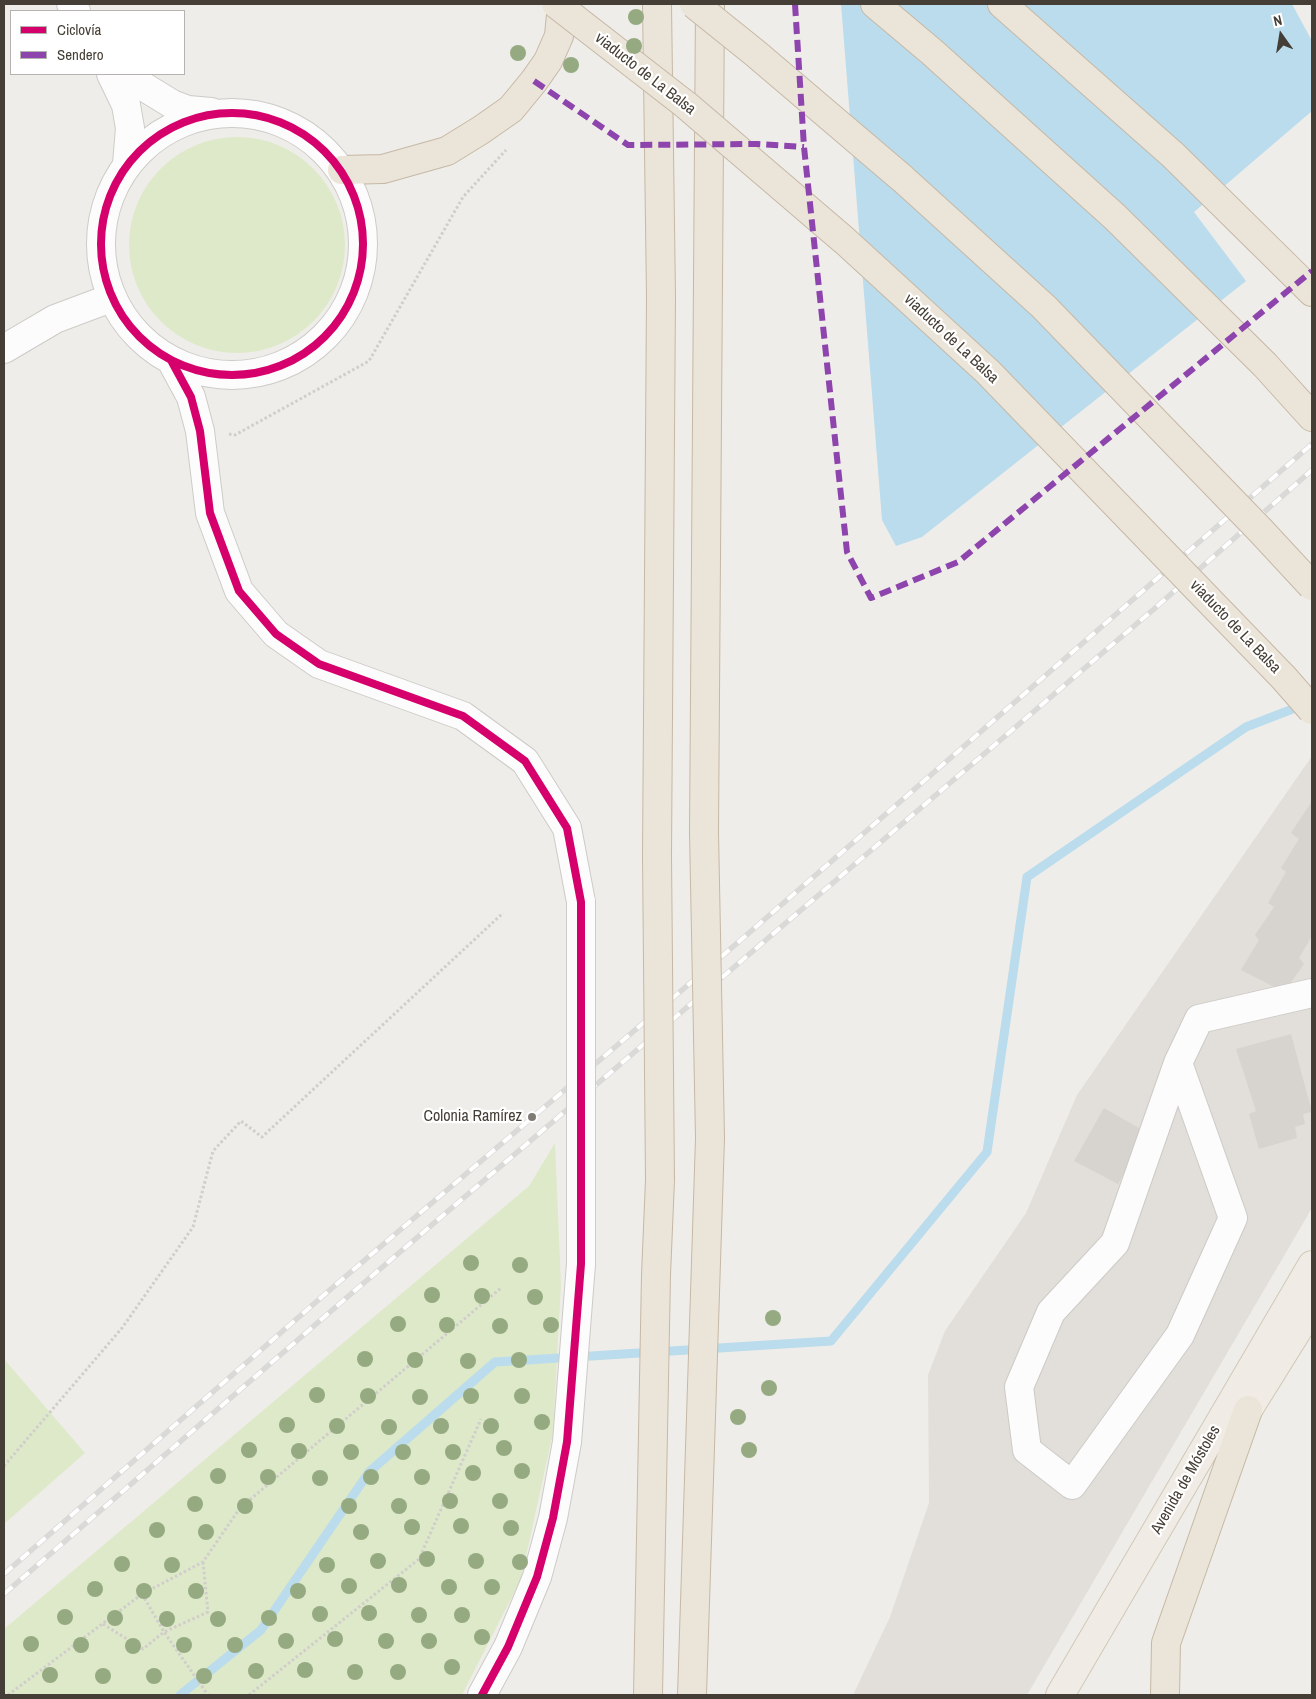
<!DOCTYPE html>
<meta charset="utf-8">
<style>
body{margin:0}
#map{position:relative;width:1316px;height:1699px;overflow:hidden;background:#efede9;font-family:"Archivo Narrow",sans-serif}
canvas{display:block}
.frame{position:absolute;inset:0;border:5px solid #453e36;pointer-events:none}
.legend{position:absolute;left:10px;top:10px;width:175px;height:65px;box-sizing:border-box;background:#fff;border:1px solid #b5b2af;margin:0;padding:6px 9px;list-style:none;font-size:15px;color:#453e36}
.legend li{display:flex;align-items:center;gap:10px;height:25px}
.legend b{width:25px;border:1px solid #b5b2af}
.north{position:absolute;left:1256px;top:10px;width:50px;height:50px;-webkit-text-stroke:4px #fff;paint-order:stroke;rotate:347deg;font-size:14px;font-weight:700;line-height:20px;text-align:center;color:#453e36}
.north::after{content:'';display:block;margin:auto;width:18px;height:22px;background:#453e36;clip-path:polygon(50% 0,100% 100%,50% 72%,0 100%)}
</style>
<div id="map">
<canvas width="1316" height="1699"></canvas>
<div class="frame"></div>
<ul class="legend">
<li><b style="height:6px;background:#d6006c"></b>Ciclovía</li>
<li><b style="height:6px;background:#8e44ad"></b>Sendero</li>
</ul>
<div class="north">N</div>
</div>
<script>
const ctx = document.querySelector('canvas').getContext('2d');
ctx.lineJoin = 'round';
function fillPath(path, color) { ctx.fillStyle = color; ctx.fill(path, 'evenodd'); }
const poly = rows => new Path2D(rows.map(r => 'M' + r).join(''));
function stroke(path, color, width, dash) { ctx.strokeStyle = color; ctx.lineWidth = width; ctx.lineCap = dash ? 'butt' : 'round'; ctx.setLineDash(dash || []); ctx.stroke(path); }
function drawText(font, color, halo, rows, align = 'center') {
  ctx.font = font + ' "Archivo Narrow",sans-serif'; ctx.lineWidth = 4.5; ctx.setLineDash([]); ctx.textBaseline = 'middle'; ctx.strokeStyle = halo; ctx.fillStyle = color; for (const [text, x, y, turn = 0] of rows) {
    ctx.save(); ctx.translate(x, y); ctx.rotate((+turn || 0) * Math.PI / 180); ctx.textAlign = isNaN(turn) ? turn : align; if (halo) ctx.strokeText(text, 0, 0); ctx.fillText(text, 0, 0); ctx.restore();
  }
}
const industrial = poly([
 [1312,756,1312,1208,1027,1695,853,1695,890,1617,929,1503,928,1375,945,1331,1026,1213,1077,1095]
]);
const green = poly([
 '129 245a108 108 0 1 1 216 0a108 108 0 1 1-216 0Z',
 [555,1143,561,1285,553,1433,521,1579,462,1695,4,1695,4,1629,529,1186],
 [4,1359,85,1453,4,1524]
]);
const water = poly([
 [841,4,1292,4,1312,41,1312,111,1194,212,1246,281,922,537,896,546,882,520]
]);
const stream = poly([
 [180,1695,261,1630,369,1472,495,1362,831,1341,987,1152,1027,877,1246,727,1303,705]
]);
const building = poly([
 [1312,801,1312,936,1299,958,1304,964,1284,992,1241,970,1259,940,1255,935,1274,907,1268,903,1286,872,1281,868,1299,839,1291,833],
 [1291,1034,1312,1112,1303,1114,1305,1124,1295,1127,1297,1138,1259,1149,1249,1114,1256,1111,1236,1049],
 [1104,1108,1146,1132,1118,1184,1074,1161]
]);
const path = poly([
 [229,434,235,435,369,361,463,197,506,150],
 [4,1466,122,1328,193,1227,213,1151,241,1121,262,1137,503,913],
 [142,1594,164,1632,208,1612,203,1562],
 [103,1624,143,1649,164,1632,208,1695],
 [8,1695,142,1594,203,1562,240,1508,501,1288],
 [249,1695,419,1559,481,1419]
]);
const minor = poly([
 [71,4,76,11],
 [111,74,126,105,130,128,127,164],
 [131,74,141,85,172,104,188,110,211,112],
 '101 244a131 131 0 1 1 262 0a131 131 0 1 1-262 0Z',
 [4,349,55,319,111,298],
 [172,362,191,397,200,431,210,513,239,591,276,634,319,664,463,716,525,761,567,828,581,902],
 [1178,1063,1233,1218,1180,1335,1072,1485,1027,1450,1019,1387,1051,1312,1115,1243,1178,1063,1199,1019,1312,993],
 [482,1695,508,1647,537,1577,553,1518,567,1442,581,1264]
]);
const major = poly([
 [1246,1413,1312,1307],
 [1060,1695,1312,1265]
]);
const highway = poly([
 [657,4,661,297,657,855],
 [875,4,932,52,1115,217,1265,365,1312,417],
 [1002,4,1173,155,1312,292],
 [342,170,383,169,447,151,481,130,511,109,534,81,548,61,559,36,562,4],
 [704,832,710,4],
 [648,1695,656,1275,660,1180],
 [692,1695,710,1138],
 [1165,1695,1166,1643,1248,1410]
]);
const rail = poly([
 [4,1574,339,1282,742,939,1312,444],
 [4,1594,352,1293,1154,609,1312,470]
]);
const minorBridge = poly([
 [581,1264,581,902]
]);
const highwayBridge = poly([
 [556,4,686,105,845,241,988,372,1284,678,1312,710],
 [694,4,755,53,903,179,1044,307,1261,531,1312,586],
 [704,832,710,1138],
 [657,855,660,1180]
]);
const quiet = poly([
 [795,4,804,147,847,552,871,598,958,562,1312,271],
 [534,81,628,145,758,144,804,147]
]);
const cycleway = poly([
 '101 244a131 131 0 1 1 262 0a131 131 0 1 1-262 0Z',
 [172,362,191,397,200,431,210,513,239,591,276,634,319,664,463,716,525,761,567,828,581,902,581,1264,567,1442,553,1518,537,1577,508,1647,482,1695]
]);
const trees = [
 [636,17],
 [634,46],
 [518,53],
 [571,65],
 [471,1263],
 [520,1265],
 [432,1295],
 [482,1296],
 [535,1297],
 [773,1318],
 [398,1324],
 [447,1325],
 [551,1325],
 [500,1326],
 [365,1359],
 [415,1360],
 [519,1360],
 [468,1361],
 [769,1388],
 [317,1395],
 [368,1396],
 [471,1396],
 [522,1396],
 [420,1397],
 [738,1417],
 [542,1422],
 [287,1425],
 [337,1426],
 [441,1426],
 [491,1426],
 [389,1427],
 [504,1448],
 [249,1450],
 [749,1450],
 [299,1451],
 [351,1452],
 [403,1452],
 [453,1452],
 [522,1471],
 [473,1473],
 [218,1476],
 [268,1477],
 [371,1477],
 [422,1477],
 [320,1478],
 [450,1501],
 [500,1501],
 [195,1504],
 [245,1506],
 [349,1506],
 [399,1506],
 [461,1526],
 [412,1527],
 [511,1528],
 [157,1530],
 [206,1532],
 [361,1532],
 [427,1559],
 [378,1561],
 [476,1561],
 [520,1562],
 [122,1564],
 [172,1565],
 [327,1565],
 [399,1585],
 [349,1586],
 [449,1587],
 [492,1587],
 [95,1589],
 [144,1591],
 [196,1591],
 [298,1591],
 [369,1613],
 [320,1614],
 [419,1615],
 [462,1615],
 [65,1617],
 [115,1618],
 [269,1618],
 [167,1619],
 [218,1619],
 [482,1637],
 [335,1639],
 [286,1641],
 [386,1641],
 [429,1641],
 [31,1644],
 [81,1645],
 [184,1645],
 [235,1645],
 [133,1646],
 [452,1667],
 [305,1670],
 [256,1671],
 [355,1672],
 [398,1672],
 [50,1675],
 [103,1676],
 [154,1676],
 [204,1676]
];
const markers = [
 [532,1117,5,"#807b75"]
];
const streetNames = [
 ["viaducto de La Balsa",645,74,38],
 ["viaducto de La Balsa",951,339,43],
 ["viaducto de La Balsa",1235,627,46],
 ["Avenida de Móstoles",1186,1480,-60]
];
const poiNames = [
 ["Colonia Ramírez",522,1117]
];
fillPath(industrial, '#e2deda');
fillPath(green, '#dee9ca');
fillPath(water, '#badcec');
stroke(stream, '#badcec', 9);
fillPath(building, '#d7d4d0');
stroke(minor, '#cdcbc7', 30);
stroke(major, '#d1c8b7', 30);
stroke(highway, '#c6b8a5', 30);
stroke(path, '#d0cdcb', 3, [2.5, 2.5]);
stroke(minor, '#fdfcfc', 28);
stroke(major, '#f0ebe4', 28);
stroke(highway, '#ebe4d9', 28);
stroke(rail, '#d9d9d8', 5.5);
stroke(rail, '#fff', 4, [11]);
stroke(minorBridge, '#cdcbc7', 30, []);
stroke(highwayBridge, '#c6b8a5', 30, []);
stroke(minorBridge, '#fdfcfc', 28);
stroke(highwayBridge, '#ebe4d9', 28);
stroke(quiet, '#8e44ad', 6, [12, 6]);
stroke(cycleway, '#d6006c', 8);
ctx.fillStyle = '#95aa81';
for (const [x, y] of trees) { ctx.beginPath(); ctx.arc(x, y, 8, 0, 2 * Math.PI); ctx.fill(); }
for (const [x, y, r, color] of markers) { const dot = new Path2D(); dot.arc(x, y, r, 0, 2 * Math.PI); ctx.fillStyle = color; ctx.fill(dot); stroke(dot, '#fff', 2); }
drawText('16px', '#453e36', '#fff', streetNames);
drawText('16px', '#453e36', '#fff', poiNames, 'right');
</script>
